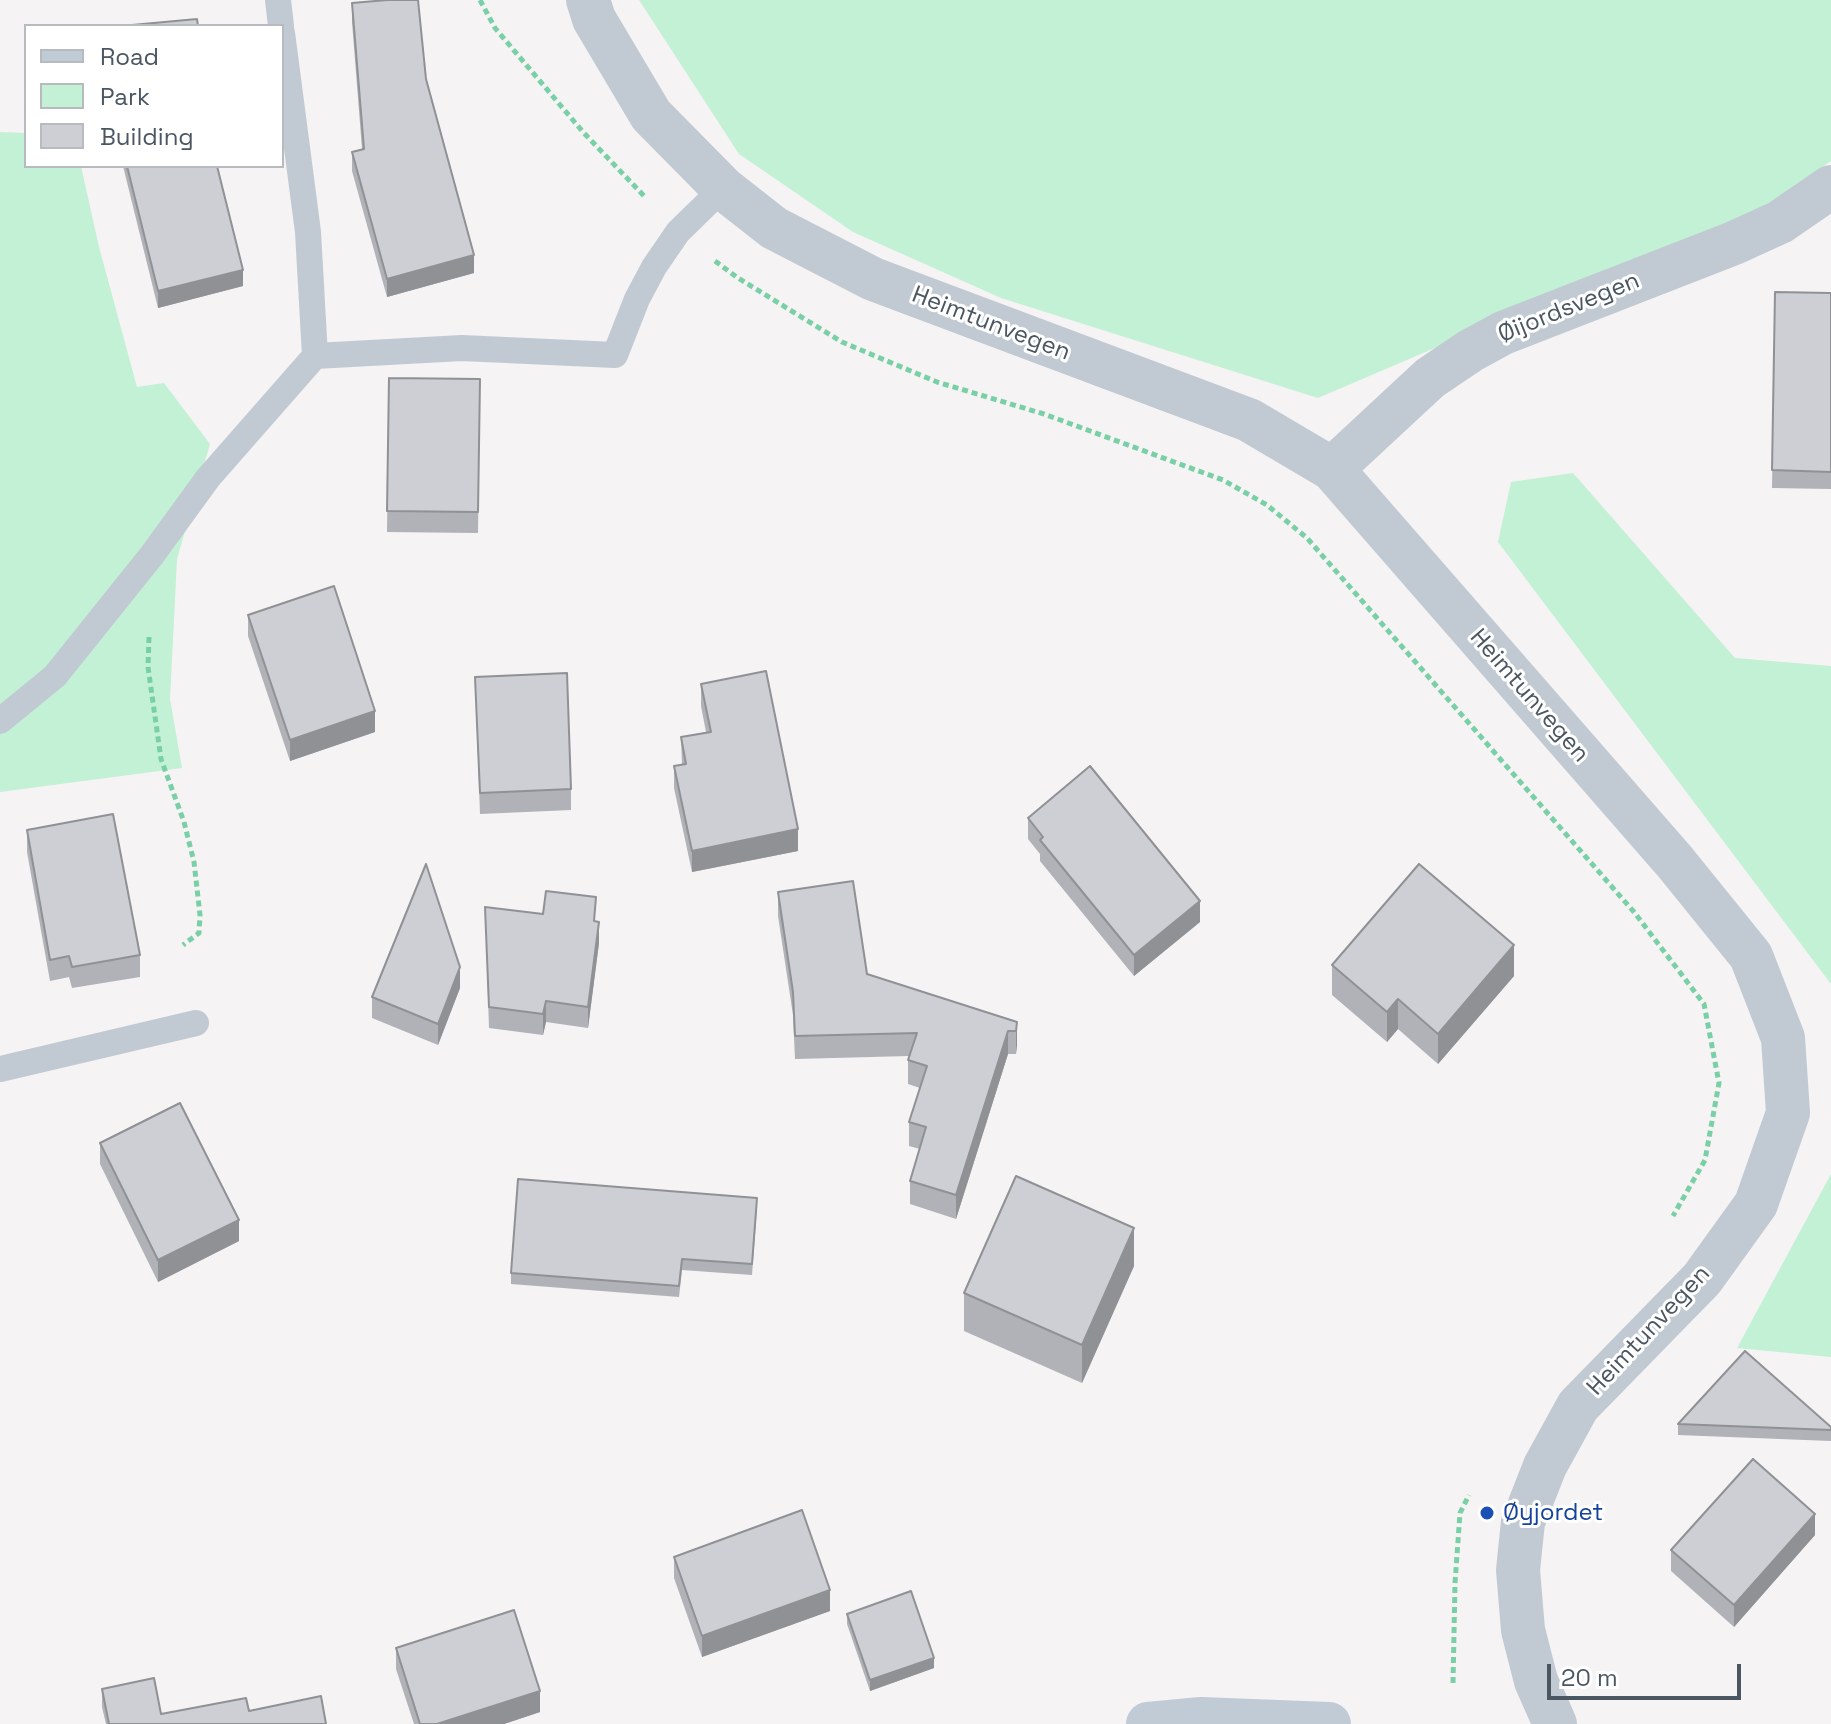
<!DOCTYPE html>
<meta charset="utf-8">
<style>
body{margin:0}
#map{position:relative;width:1831px;height:1724px;overflow:hidden;background:#f5f3f3;font-family:"Space Grotesk",sans-serif}
canvas{display:block}
.legend{position:absolute;left:24px;top:24px;width:260px;height:144px;box-sizing:border-box;background:#fff;border:2px solid #b7bbc0;margin:0;padding:10px 14px;list-style:none;font-size:24px;color:#4a5661}
.legend li{display:flex;align-items:center;gap:16px;height:40px}
.legend b{width:40px;border:2px solid #b7bbc0}
.scale{position:absolute;left:1547px;top:1664px;width:194px;height:36px;box-sizing:border-box;border:4px solid #4a5661;border-top:0;padding-left:10px;font-size:24px;line-height:28px;white-space:nowrap;color:#4a5661;-webkit-text-stroke:6px #fff;paint-order:stroke}
</style>
<div id="map">
<canvas width="1831" height="1724"></canvas>
<ul class="legend">
<li><b style="height:10px;background:#c1cbd6"></b>Road</li>
<li><b style="height:22px;background:#c3f1d5"></b>Park</li>
<li><b style="height:22px;background:#cdcfd5"></b>Building</li>
</ul>
<div class="scale">20 m</div>
</div>
<script>
const ctx = document.querySelector('canvas').getContext('2d');
ctx.lineJoin = 'round';
function fillPath(path, color) { ctx.fillStyle = color; ctx.fill(path, 'evenodd'); }
const poly = rows => new Path2D(rows.map(r => 'M' + r).join(''));
function stroke(path, color, width, dash) { ctx.strokeStyle = color; ctx.lineWidth = width; ctx.lineCap = dash ? 'butt' : 'round'; ctx.setLineDash(dash || []); ctx.stroke(path); }
function drawText(font, color, halo, rows, align = 'center') {
  ctx.font = font + ' "Space Grotesk",sans-serif'; ctx.lineWidth = 6; ctx.setLineDash([]); ctx.textBaseline = 'middle'; ctx.strokeStyle = halo; ctx.fillStyle = color; for (const [text, x, y, turn = 0] of rows) {
    ctx.save(); ctx.translate(x, y); ctx.rotate((+turn || 0) * Math.PI / 180); ctx.textAlign = isNaN(turn) ? turn : align; if (halo) ctx.strokeText(text, 0, 0); ctx.fillText(text, 0, 0); ctx.restore();
  }
}
const green = poly([
 [639,0,1831,0,1831,161,1764,207,1318,398,1001,298,853,232,739,154],
 [0,132,26,133,26,166,81,166,99,247,137,387,164,383,210,444,177,559,170,699,182,768,0,792],
 [1573,473,1735,658,1831,666,1831,984,1498,542,1511,482],
 [1831,1174,1831,1357,1737,1348]
]);
const path = poly([
 [480,0,495,28,583,132,646,198],
 [715,261,738,278,842,342,937,382,1044,414,1223,480,1267,505,1307,538,1634,912,1704,1004,1719,1083,1705,1160,1673,1216],
 [149,637,148,667,161,759,184,822,194,862,200,915,199,933,183,945],
 [1453,1683,1455,1583,1460,1513,1469,1495]
]);
const lane = poly([
 [278,0,281,26],
 [315,356,462,348,615,355,637,299,654,267,678,232,723,188],
 [0,721,55,676,152,555,208,478,315,356,308,232,282,33],
 [0,1069,196,1023]
]);
const street = poly([
 [588,0,594,19,651,115,723,188,774,228,873,279,1249,420,1332,469,1675,862,1751,956,1783,1038,1788,1113,1756,1204,1702,1279,1578,1406,1545,1466,1523,1522,1518,1570,1523,1630,1536,1681,1555,1724],
 [1332,469,1430,378,1470,351,1503,333,1734,243,1780,222,1831,187]
]);
const secondary = poly([
 [1148,1724,1201,1719,1329,1724]
]);
const wall = poly([
 [352,3,426,79,474,273,387,297,352,171,352,152,362,149,352,22],
 [123,166,217,166,243,286,158,308],
 [1775,292,1831,293,1831,489,1772,488],
 [389,378,480,379,478,533,387,532],
 [248,615,375,732,290,761,248,636],
 [475,677,571,789,571,810,480,814],
 [701,684,798,851,692,872,674,788,674,766,682,765,681,737,706,732,701,706],
 [1028,818,1200,922,1134,976,1040,861,1040,854,1028,839],
 [27,830,140,955,140,977,72,988,69,977,50,981,27,852],
 [778,892,867,974,1017,1022,1016,1054,1008,1054,956,1219,910,1204,910,1181,920,1149,909,1146,909,1122,920,1088,908,1084,908,1060,909,1056,795,1059,793,1015,778,916],
 [485,907,596,921,599,943,588,1028,546,1022,543,1035,489,1028],
 [1332,965,1514,976,1438,1064,1398,1029,1387,1042,1332,995],
 [460,988,438,1045,372,1018,372,997],
 [100,1143,239,1241,158,1282,100,1164],
 [757,1209,752,1275,682,1270,679,1297,511,1284,511,1273],
 [1134,1266,1082,1383,964,1331,964,1293],
 [1678,1424,1831,1427,1831,1441,1678,1435],
 [1815,1535,1734,1627,1671,1571,1671,1550],
 [674,1557,830,1611,702,1657,674,1578],
 [847,1614,934,1668,870,1691,847,1624],
 [396,1648,540,1712,504,1724,414,1724,396,1669],
 [102,1689,161,1714,249,1711,326,1724,106,1724,102,1707]
]);
const shadedWall = poly([
 [474,255,474,273,387,297,387,279],
 [243,270,243,286,158,308,158,291],
 [375,711,375,732,290,761,290,740],
 [798,829,798,851,692,872,692,851],
 [1200,901,1200,922,1134,976,1134,955],
 [599,922,599,943,588,1028,588,1007],
 [1514,945,1514,976,1438,1064,1438,1034],
 [460,967,460,988,438,1045,438,1024],
 [1398,999,1398,1029,1387,1042,1387,1012],
 [546,1001,546,1022,543,1035,543,1014],
 [1017,1022,1017,1046,1016,1054,1016,1031],
 [1008,1031,1008,1054,956,1219,956,1195],
 [239,1220,239,1241,158,1282,158,1260],
 [1134,1228,1134,1266,1082,1383,1082,1345],
 [1815,1514,1815,1535,1734,1627,1734,1605],
 [830,1590,830,1611,702,1657,702,1636],
 [934,1658,934,1668,870,1691,870,1680],
 [540,1691,540,1712,504,1724,437,1724]
]);
const building = poly([
 [387,0,418,0,426,79,474,255,387,279,352,152,364,149,352,3,387,0],
 [197,19,198,26,121,26,197,19],
 [127,166,217,166,243,270,158,291,127,166],
 [1775,292,1831,293,1831,472,1772,470,1775,292],
 [389,378,480,379,478,512,387,511,389,378],
 [334,586,375,711,290,740,248,615,334,586],
 [766,671,798,829,692,851,674,766,686,764,681,737,711,732,701,684,766,671],
 [567,673,571,789,480,793,475,677,567,673],
 [1090,766,1200,901,1134,955,1040,840,1043,837,1028,818,1090,766],
 [113,814,140,955,72,967,69,956,50,960,27,830,113,814],
 [426,864,460,967,438,1024,372,997,426,864],
 [1419,864,1514,945,1438,1034,1398,999,1387,1012,1332,965,1419,864],
 [853,881,867,974,1017,1022,1016,1031,1008,1031,956,1195,910,1181,926,1127,909,1122,927,1066,908,1060,917,1033,795,1036,793,992,778,892,853,881],
 [546,891,596,897,594,921,599,922,588,1007,546,1001,543,1014,489,1007,485,907,543,914,546,891],
 [180,1103,239,1220,158,1260,100,1143,180,1103],
 [1016,1176,1134,1228,1082,1345,964,1293,1016,1176],
 [518,1179,757,1198,752,1264,682,1259,679,1286,511,1273,518,1179],
 [1745,1351,1831,1427,1831,1430,1678,1424,1745,1351],
 [1753,1459,1815,1514,1734,1605,1671,1550,1753,1459],
 [802,1510,830,1590,702,1636,674,1557,802,1510],
 [911,1591,934,1658,870,1680,847,1614,911,1591],
 [514,1610,540,1691,437,1724,420,1724,396,1648,514,1610],
 [154,1678,161,1714,246,1698,249,1711,321,1696,326,1724,109,1724,102,1689,154,1678]
]);
const markers = [
 [1487,1513,8,"#1a4fb4"]
];
const streetNames = [
 ["Øijordsvegen",1569,308,-22],
 ["Heimtunvegen",991,324,21],
 ["Heimtunvegen",1529,696,49],
 ["Heimtunvegen",1649,1331,-47]
];
const transitNames = [
 ["Øyjordet",1503,1513]
];
fillPath(green, '#c3f1d5');
stroke(path, '#7ad0a6', 5, [6, 4]);
stroke(lane, '#c1cad2', 26);
stroke(street, '#c1cad2', 44);
stroke(secondary, '#c1cbd6', 44);
fillPath(wall, '#b0b2b7');
fillPath(shadedWall, '#909195');
fillPath(building, '#cdcfd5');
stroke(building, '#909195', 2);
for (const [x, y, r, color] of markers) { const dot = new Path2D(); dot.arc(x, y, r, 0, 2 * Math.PI); ctx.fillStyle = color; ctx.fill(dot); stroke(dot, '#fff', 3); }
drawText('24px', '#4a5661', '#fff', streetNames);
drawText('24px', '#164399', '#fff', transitNames, 'left');
</script>
